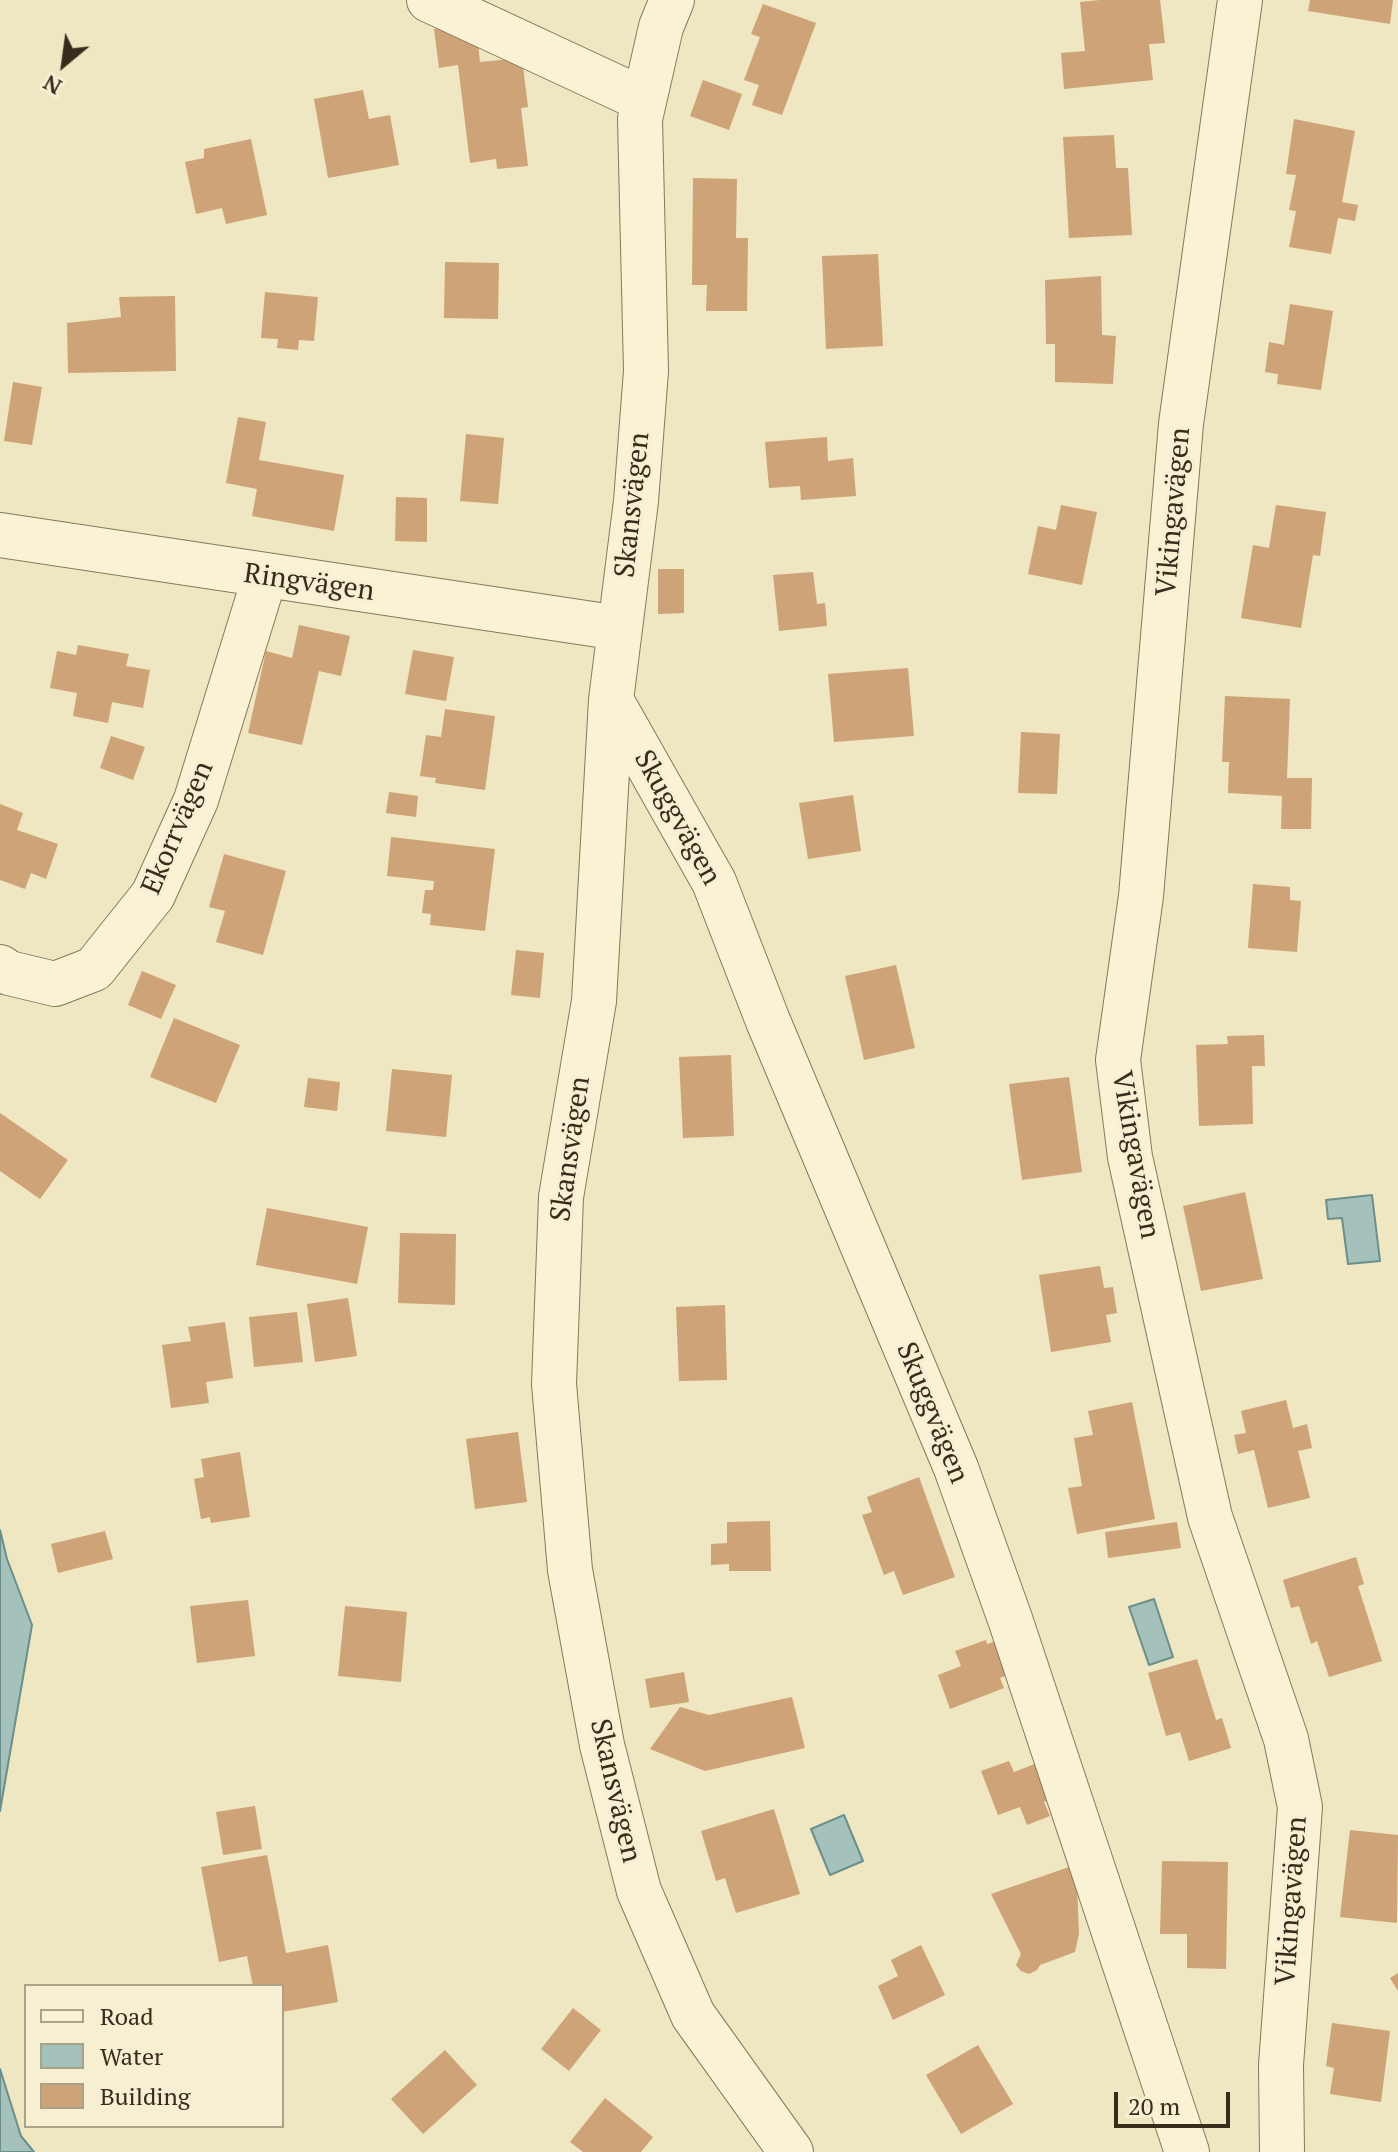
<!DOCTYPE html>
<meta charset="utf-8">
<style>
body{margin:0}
#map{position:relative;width:1398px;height:2152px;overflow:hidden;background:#efe6c2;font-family:"PT Serif",serif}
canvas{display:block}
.legend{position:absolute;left:24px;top:1984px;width:260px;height:144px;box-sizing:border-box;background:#f6efd2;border:2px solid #aaa18a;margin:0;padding:10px 14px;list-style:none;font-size:24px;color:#382d1d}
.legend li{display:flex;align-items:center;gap:16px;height:40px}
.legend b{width:40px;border:2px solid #aaa18a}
.north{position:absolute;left:24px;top:24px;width:80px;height:80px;-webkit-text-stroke:6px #f6efd2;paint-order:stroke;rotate:209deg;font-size:22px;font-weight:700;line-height:32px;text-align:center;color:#382d1d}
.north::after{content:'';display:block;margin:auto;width:28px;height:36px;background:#382d1d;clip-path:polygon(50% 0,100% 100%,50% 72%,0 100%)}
.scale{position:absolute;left:1114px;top:2092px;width:116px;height:36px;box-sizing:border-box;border:4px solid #382d1d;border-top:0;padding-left:10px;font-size:24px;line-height:28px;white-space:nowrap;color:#382d1d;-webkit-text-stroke:6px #f6efd2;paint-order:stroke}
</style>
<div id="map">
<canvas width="1398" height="2152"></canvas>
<ul class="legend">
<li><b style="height:10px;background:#f9f2d5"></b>Road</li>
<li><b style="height:22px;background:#a5c1bb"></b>Water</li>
<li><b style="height:22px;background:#cda377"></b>Building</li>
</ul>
<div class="north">N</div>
<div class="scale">20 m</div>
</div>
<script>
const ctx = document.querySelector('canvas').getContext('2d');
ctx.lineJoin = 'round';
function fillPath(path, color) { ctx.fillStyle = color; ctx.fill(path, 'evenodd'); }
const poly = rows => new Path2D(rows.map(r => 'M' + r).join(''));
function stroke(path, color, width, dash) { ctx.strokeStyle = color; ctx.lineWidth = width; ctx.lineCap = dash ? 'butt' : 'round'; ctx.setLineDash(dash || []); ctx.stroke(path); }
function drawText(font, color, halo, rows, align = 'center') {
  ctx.font = font + ' "PT Serif",serif'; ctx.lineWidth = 6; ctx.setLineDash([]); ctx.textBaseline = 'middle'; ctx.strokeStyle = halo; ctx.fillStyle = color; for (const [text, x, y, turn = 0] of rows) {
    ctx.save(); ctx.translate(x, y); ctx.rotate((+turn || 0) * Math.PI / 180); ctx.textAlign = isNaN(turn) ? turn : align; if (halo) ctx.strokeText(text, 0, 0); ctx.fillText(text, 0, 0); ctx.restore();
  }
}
const water = poly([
 [1372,1195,1380,1261,1348,1264,1342,1218,1328,1219,1326,1200,1372,1195],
 [0,1530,7,1559,32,1625,0,1811,0,1530],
 [1154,1599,1173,1657,1149,1665,1129,1607,1154,1599],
 [844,1815,863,1861,830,1875,811,1829,844,1815],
 [0,2069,21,2136,34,2152,0,2152,0,2069]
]);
const building = poly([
 [1100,0,1160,0,1165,43,1149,44,1153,80,1064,89,1061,53,1085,51,1080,2],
 [1310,0,1393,0,1390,24,1308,11],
 [763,4,816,23,782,115,752,105,759,85,744,80,760,37,751,34],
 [476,24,480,62,522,58,528,107,521,108,528,166,497,169,496,159,470,163,458,65,439,68,434,29],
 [703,80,742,94,729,130,690,116],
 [363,90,369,119,390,115,399,165,328,178,314,99],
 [1294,119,1355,131,1342,202,1358,205,1355,221,1338,218,1331,254,1289,247,1296,211,1289,210,1296,175,1286,174],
 [1114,135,1116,168,1128,168,1132,235,1069,238,1063,137],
 [251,139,267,215,226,224,222,208,196,214,185,162,204,158,204,149],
 [693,178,737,179,736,238,748,238,747,311,706,311,707,285,692,285],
 [878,254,883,346,826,349,822,256],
 [445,262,499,263,498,319,444,318],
 [1101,276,1102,335,1116,336,1113,384,1055,382,1055,344,1046,344,1045,280],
 [265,292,318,297,314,341,299,340,298,350,277,348,278,339,261,338],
 [175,296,176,371,68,373,67,323,121,317,119,297],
 [1290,304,1333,311,1321,390,1277,384,1278,374,1265,372,1269,342,1284,345],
 [13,382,42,387,32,445,4,441],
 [238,417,266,422,259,460,344,475,334,531,252,516,257,489,226,483],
 [466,434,504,438,498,504,460,501],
 [827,437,828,461,853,458,856,496,801,500,800,486,769,488,765,442],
 [396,497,427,498,427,542,395,541],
 [1061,505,1097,512,1082,585,1028,574,1038,526,1056,530],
 [1276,505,1326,512,1320,556,1313,555,1301,628,1241,618,1253,545,1269,548],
 [658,569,684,569,684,613,658,614],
 [813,572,817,604,825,603,827,626,779,631,773,575],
 [299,625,350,636,341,676,319,671,302,745,248,733,266,651,292,658],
 [78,645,129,654,126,666,150,670,143,708,112,702,108,723,73,716,77,693,50,688,57,651,76,655],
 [413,650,454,657,446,701,405,694],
 [908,668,914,736,834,742,828,674],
 [1225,696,1290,699,1287,778,1312,778,1311,829,1281,829,1282,796,1228,793,1229,762,1222,762],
 [445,709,495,716,485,790,435,783,436,778,420,776,426,735,441,737],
 [1021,732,1060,734,1057,794,1018,793],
 [111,736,145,747,133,780,100,768],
 [389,792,418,796,416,817,386,813],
 [853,795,861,851,808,859,799,803],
 [0,804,23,813,17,830,58,844,46,879,31,873,25,889,0,880],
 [391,837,495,849,485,931,430,925,431,914,422,913,425,890,433,890,434,881,387,876],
 [224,854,286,871,263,955,216,942,225,911,209,907],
 [1253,884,1290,887,1290,900,1301,901,1297,952,1248,948],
 [516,950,544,953,540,998,511,995],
 [896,965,915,1048,864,1060,845,976],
 [142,971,176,985,161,1019,128,1005],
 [174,1018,240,1045,216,1103,150,1077],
 [1264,1035,1265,1066,1252,1066,1253,1124,1199,1126,1196,1045,1228,1044,1227,1036],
 [731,1055,734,1136,683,1138,679,1057],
 [392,1069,452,1075,446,1137,386,1131],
 [1069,1077,1082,1172,1022,1180,1009,1084],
 [308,1078,340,1082,337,1111,304,1107],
 [0,1113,68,1160,40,1199,0,1171],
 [1245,1192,1263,1279,1201,1291,1183,1206],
 [267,1208,368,1227,357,1284,256,1265],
 [400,1233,456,1234,455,1305,398,1303],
 [1100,1266,1104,1288,1113,1287,1117,1313,1106,1315,1111,1342,1051,1352,1039,1275],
 [348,1298,357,1356,315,1362,307,1304],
 [725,1305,727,1380,679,1381,676,1307],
 [297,1312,303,1362,254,1367,249,1317],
 [225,1322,233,1378,206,1382,209,1403,171,1408,162,1345,191,1341,188,1327],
 [1286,1400,1293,1428,1307,1424,1312,1448,1298,1451,1310,1498,1268,1508,1254,1450,1238,1454,1234,1435,1246,1433,1241,1411],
 [1132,1402,1155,1519,1077,1534,1068,1488,1082,1486,1074,1438,1093,1435,1088,1411],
 [518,1432,527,1502,475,1509,466,1439],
 [240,1452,250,1517,211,1523,210,1517,201,1519,194,1479,204,1477,201,1459],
 [919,1477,955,1577,903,1595,894,1571,884,1575,862,1515,872,1512,867,1497],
 [770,1521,771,1571,729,1571,729,1564,711,1565,711,1544,727,1543,727,1522],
 [1177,1522,1181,1548,1108,1558,1105,1532],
 [105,1531,113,1559,58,1573,51,1544],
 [1356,1557,1364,1584,1358,1586,1382,1661,1329,1677,1317,1641,1311,1644,1299,1606,1291,1608,1283,1580],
 [248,1600,255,1656,197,1663,190,1606],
 [345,1606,407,1612,401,1682,338,1676],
 [1005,1638,1017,1671,1000,1678,1004,1688,950,1709,938,1675,961,1666,955,1651,986,1640,987,1644],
 [1197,1659,1216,1720,1222,1718,1231,1748,1189,1761,1180,1732,1166,1736,1148,1673],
 [684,1672,689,1702,650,1708,645,1679],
 [792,1697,805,1748,705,1771,650,1749,680,1707,709,1715],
 [1050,1758,1064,1794,1044,1802,1050,1816,1027,1825,1020,1807,998,1815,981,1771,1009,1761,1014,1772],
 [255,1806,262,1849,223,1855,216,1812],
 [774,1809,800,1894,736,1913,725,1878,716,1881,701,1831],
 [1350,1830,1398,1835,1397,1923,1340,1917],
 [267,1855,286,1953,328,1945,338,2002,282,2012,282,1986,253,1986,247,1956,219,1962,201,1867],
 [1162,1861,1228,1862,1226,1969,1187,1968,1187,1934,1160,1934],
 [1072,1866,1077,1886,1079,1934,1075,1952,1040,1965,1037,1970,1029,1974,1021,1971,1016,1965,1021,1954,991,1894],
 [921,1945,945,1995,893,2020,878,1986,898,1976,891,1960],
 [1398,1973,1398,1991,1390,1978],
 [573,2008,601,2030,569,2071,541,2049],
 [1332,2023,1390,2031,1381,2102,1330,2094,1334,2068,1326,2066],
 [978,2045,1013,2104,961,2134,926,2075],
 [445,2050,477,2085,423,2134,391,2099],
 [605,2098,653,2137,641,2152,583,2152,570,2142]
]);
const minor = poly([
 [429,0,644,100],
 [672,0,661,27,640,119,646,371,636,501,611,700,594,1001,561,1197,554,1384,570,1570,602,1745,639,1891,693,2015,791,2152],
 [1240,0,1181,424,1141,896,1118,1060,1130,1157,1210,1517,1286,1739,1300,1807,1281,2065,1282,2152],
 [0,535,619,628],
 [611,700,714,882,768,1021,956,1468,1010,1619,1187,2152],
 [0,967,9,973,55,984,94,969,153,895,196,800,265,576]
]);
const streetNames = [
 ["Skansvägen",633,505,-84],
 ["Vikingavägen",1174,512,-85],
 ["Ringvägen",309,583,8],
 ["Skuggvägen",677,818,61],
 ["Ekorrvägen",178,828,-67],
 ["Skansvägen",571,1149,-82],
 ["Vikingavägen",1135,1155,80],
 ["Skuggvägen",932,1413,68],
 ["Skansvägen",615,1791,77],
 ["Vikingavägen",1292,1901,-86]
];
fillPath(water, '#a5c1bb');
stroke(water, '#6b8f8a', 2);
fillPath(building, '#cda377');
stroke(minor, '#897759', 46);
stroke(minor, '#f9f2d5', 44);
drawText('28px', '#382d1d', '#f6efd2', streetNames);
</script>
